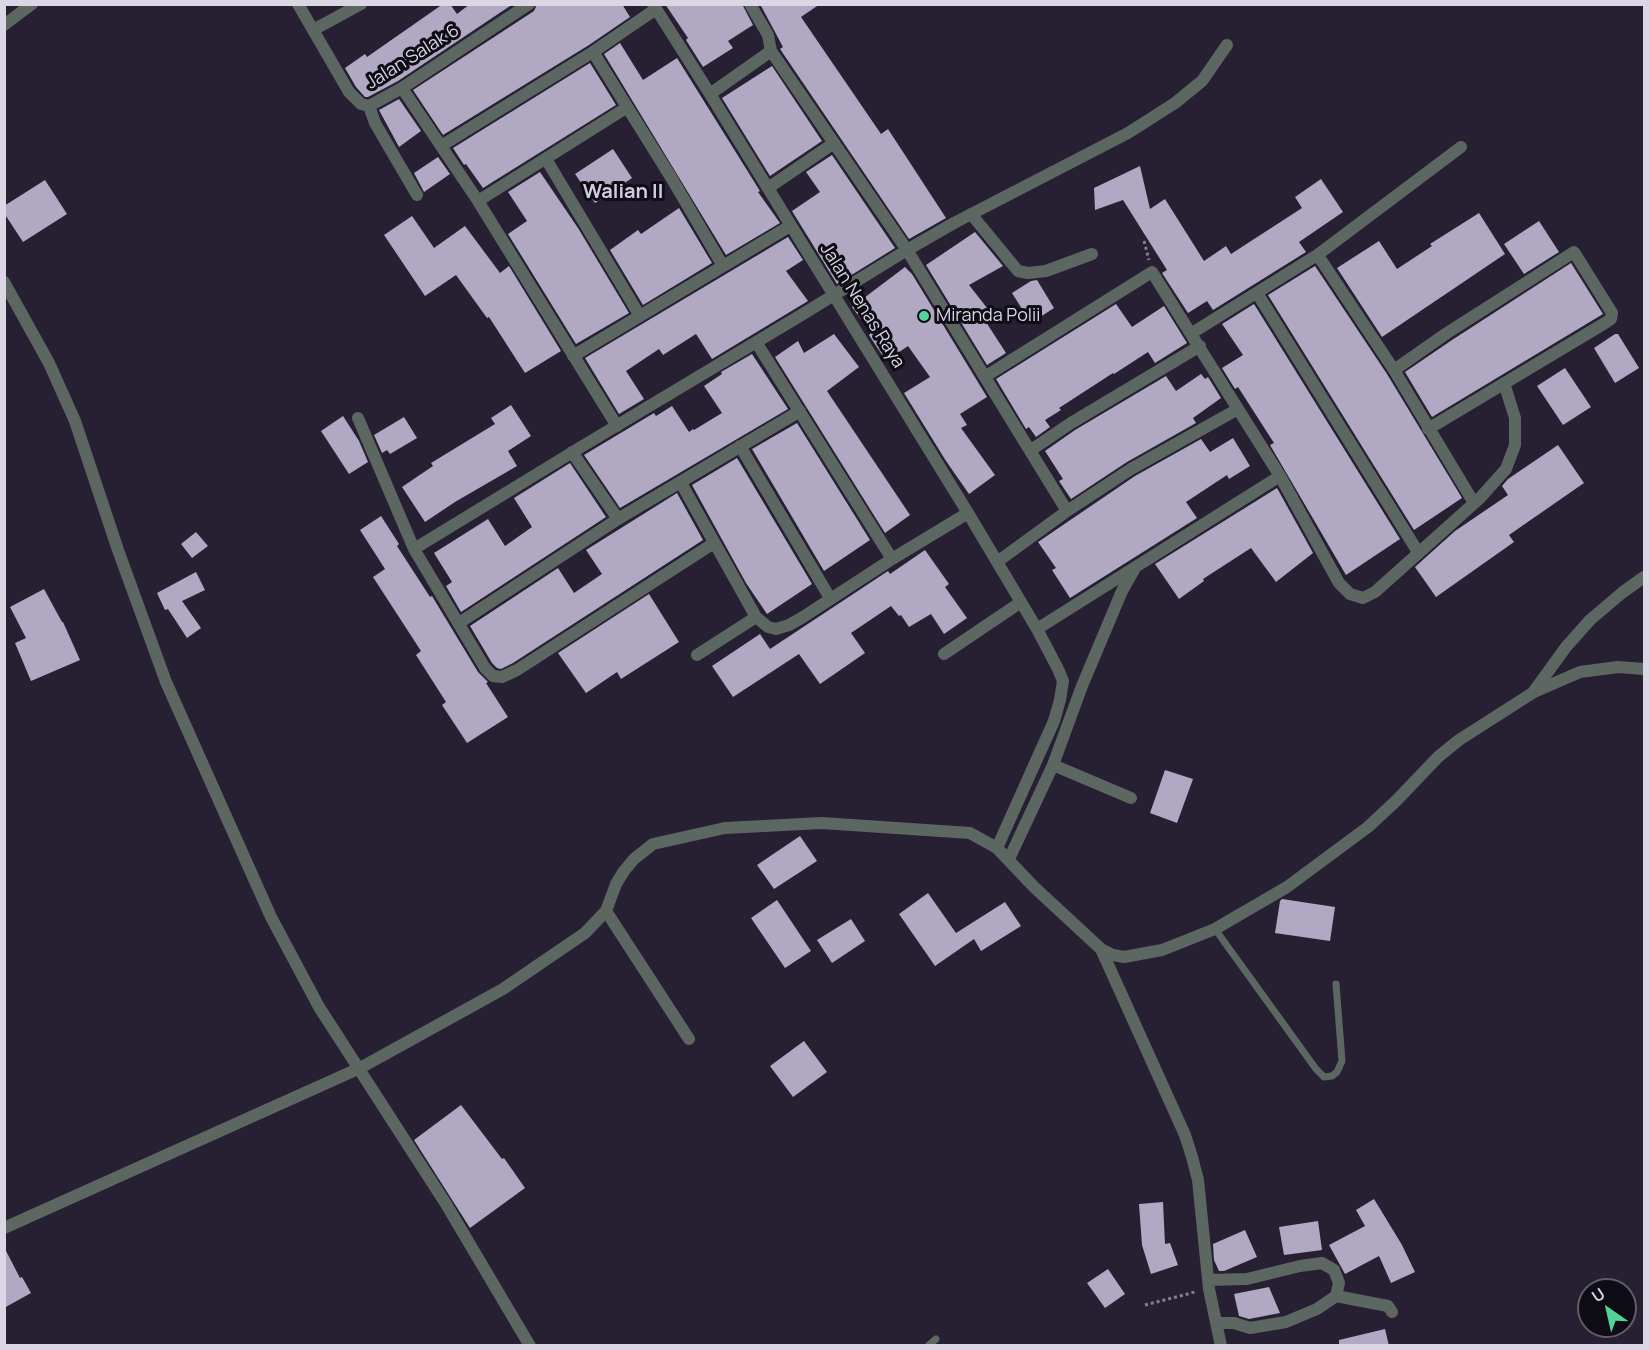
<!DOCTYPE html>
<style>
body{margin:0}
#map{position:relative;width:1649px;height:1350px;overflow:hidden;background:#262032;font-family:Manrope,sans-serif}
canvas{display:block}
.frame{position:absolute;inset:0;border:6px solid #dad6e3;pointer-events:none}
.north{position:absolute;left:1577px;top:1278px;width:60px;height:60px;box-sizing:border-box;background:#0e0c14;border:2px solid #605d67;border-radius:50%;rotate:326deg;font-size:16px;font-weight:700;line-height:24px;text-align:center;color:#dad6e3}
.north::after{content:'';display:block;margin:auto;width:21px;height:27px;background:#52d397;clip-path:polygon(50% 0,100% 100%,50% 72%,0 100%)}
</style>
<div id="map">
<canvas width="1649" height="1350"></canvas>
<div class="frame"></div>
<div class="north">U</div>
</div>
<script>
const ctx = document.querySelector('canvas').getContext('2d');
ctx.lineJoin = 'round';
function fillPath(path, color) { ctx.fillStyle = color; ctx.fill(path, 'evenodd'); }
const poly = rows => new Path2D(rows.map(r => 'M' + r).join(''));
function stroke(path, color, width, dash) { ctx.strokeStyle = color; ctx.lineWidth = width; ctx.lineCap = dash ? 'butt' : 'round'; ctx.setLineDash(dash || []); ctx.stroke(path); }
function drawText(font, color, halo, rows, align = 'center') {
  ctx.font = font + ' Manrope,sans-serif'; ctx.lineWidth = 6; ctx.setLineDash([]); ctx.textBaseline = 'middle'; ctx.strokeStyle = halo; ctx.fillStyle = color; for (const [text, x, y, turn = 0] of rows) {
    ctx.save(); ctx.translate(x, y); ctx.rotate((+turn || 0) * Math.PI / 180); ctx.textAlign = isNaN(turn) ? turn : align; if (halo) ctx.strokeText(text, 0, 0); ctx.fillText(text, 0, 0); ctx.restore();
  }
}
const building = poly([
 [443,4,450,4,457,14,470,4,513,4,398,81,368,97,365,97,356,87,345,68,365,54,367,57],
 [537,4,622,4,630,17,589,45,443,135,413,90,534,11],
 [665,4,742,4,753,25,728,41,733,48,703,67,686,40,688,38],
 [760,4,820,4,801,17,881,134,888,129,946,218,909,239,780,49,783,47],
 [620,43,643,80,677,58,760,191,758,192,780,223,726,255,604,54],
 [590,63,616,105,483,188,466,164,464,165,453,148],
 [772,66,822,141,770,176,722,98],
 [399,99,421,131,399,147,379,110],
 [613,149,632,178,595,203,575,174],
 [832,155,895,248,837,284,792,211,820,192,806,172],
 [438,157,450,174,424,192,414,173],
 [1140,166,1150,209,1165,199,1204,261,1226,246,1231,254,1302,208,1295,197,1321,179,1343,212,1299,242,1306,252,1213,310,1207,301,1188,313,1162,273,1167,270,1123,200,1095,210,1094,188],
 [540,172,578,228,629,313,576,344,508,234,527,221,508,192],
 [45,180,67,214,23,242,4,213,4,206],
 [679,208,712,263,643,305,610,250,638,230,641,234],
 [1479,213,1505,254,1382,337,1337,268,1379,241,1397,269,1432,246,1430,244],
 [412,216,434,248,465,226,500,273,509,266,561,351,525,373,489,317,487,318,456,275,425,296,384,235],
 [1539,221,1559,252,1524,274,1504,244],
 [975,232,1003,266,969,285,991,313,984,319,1006,353,987,365,926,265],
 [788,237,803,260,786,271,808,301,712,359,696,334,663,355,659,349,626,371,644,399,619,414,585,358],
 [1571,263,1603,314,1432,417,1405,372,1452,340],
 [1315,266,1387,374,1462,498,1414,530,1268,295],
 [905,267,912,274,987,397,960,414,967,425,961,428,995,475,969,494,946,461,904,393,930,377,908,346,886,361,869,335,871,333,852,307],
 [1037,280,1054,308,1031,323,1012,293,1031,281],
 [1116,304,1132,327,1164,306,1187,343,1155,363,1148,352,1114,374,1113,373,1059,408,1061,410,1045,420,1050,427,1036,437,1029,427,1026,429,996,379],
 [1254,304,1400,539,1346,575,1270,445,1274,443,1238,387,1235,389,1222,368,1243,355,1222,324],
 [834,334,859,367,827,391,910,515,885,533,775,357,798,341,804,353],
 [1615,334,1618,334,1639,368,1615,383,1594,348],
 [752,354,788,409,620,508,584,455,654,413,656,416,672,406,689,432,693,429,694,430,722,413,704,386,722,374,721,372],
 [1565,368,1591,407,1563,425,1537,386],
 [1201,374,1205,379,1208,377,1221,398,1193,418,1196,423,1127,462,1071,499,1059,481,1063,479,1045,451,1075,430,1166,376,1176,391],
 [511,405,531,436,508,451,517,466,455,502,425,522,402,487,433,466,431,463,495,424,491,418],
 [343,416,359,441,368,462,349,474,321,431],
 [404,417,417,438,390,454,387,450,382,453,374,435],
 [797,423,870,540,824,571,752,449],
 [1233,438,1250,466,1229,479,1227,475,1186,502,1197,518,1070,598,1052,570,1056,568,1038,542,1135,476,1201,439,1210,452],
 [1558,445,1584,483,1509,535,1514,542,1436,597,1415,567,1455,531,1508,495,1502,486,1508,479],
 [737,458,812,584,767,614,746,583,692,485],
 [570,463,606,517,461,612,446,586,452,582,434,553,488,519,505,546,532,527,514,498],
 [1277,488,1313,553,1276,582,1251,548,1203,579,1204,581,1179,599,1155,564],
 [677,493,703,540,513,663,501,669,497,668,492,663,470,626,558,568,574,593,602,574,586,550],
 [381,516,399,544,397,546,430,597,432,596,478,672,488,682,486,683,508,717,467,743,442,705,446,702,416,655,421,651,373,577,385,569,360,530],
 [196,532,208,546,192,558,181,544],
 [925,550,949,584,945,587,967,618,944,634,931,614,909,627,901,615,899,616,891,606,851,633,865,653,820,684,799,654,733,697,712,666,760,634,770,649,888,571,890,574],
 [196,572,205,590,182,601,201,628,187,638,168,609,165,610,157,593],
 [44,589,62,622,63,622,80,660,31,681,15,643,26,638,10,607],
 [649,594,679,642,621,679,617,672,586,693,558,653],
 [1165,770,1193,779,1177,823,1150,813],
 [800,836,817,861,774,889,757,865],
 [928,893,956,933,1005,902,1021,926,981,951,974,939,935,966,899,914],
 [1282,899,1335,907,1330,941,1275,933,1280,901],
 [777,900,811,951,785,968,751,918],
 [851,919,865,941,832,963,817,940],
 [804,1041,827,1072,793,1097,770,1066],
 [461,1105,502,1159,504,1158,525,1188,470,1228,414,1140],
 [1374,1199,1402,1245,1415,1272,1391,1283,1379,1256,1345,1274,1329,1245,1365,1226,1356,1210],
 [1163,1202,1165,1244,1170,1243,1178,1265,1151,1274,1142,1245,1139,1204],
 [1318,1221,1322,1250,1284,1255,1279,1227],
 [1245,1230,1257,1257,1224,1271,1219,1271,1214,1260,1213,1244],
 [4,1247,20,1278,22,1277,31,1293,4,1308],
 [1108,1269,1125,1294,1105,1308,1087,1283],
 [1269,1287,1280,1313,1249,1319,1239,1316,1234,1294],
 [1385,1329,1389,1346,1339,1346,1339,1340]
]);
const path = poly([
 [1144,241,1149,260],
 [1145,1305,1195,1292]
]);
const service = poly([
 [1215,929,1316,1069,1324,1077,1332,1076,1337,1072,1342,1061,1336,984],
 [928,1346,936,1339]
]);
const minor = poly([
 [298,4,349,92,361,104,369,106,402,88,529,4],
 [653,4,710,94,968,513,1037,629,1058,669,1063,681,1060,700,1054,721,997,848],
 [750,4,768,35,771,51,907,250,1067,511],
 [4,25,32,4],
 [313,30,361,4],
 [593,52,672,179,723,266],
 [402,88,478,201,617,426],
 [710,94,771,51],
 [369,106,375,123,417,195],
 [441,146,593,52,656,9],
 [546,159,640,316],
 [768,188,834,143],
 [478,201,626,108],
 [971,214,1018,271,1028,273,1046,271,1092,254],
 [1316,256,1461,147],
 [4,282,49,363,75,421,118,550,166,682,271,917,319,1007,446,1204,530,1346],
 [1257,293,1418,552],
 [1192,333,1314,257,1319,257,1394,370,1474,503],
 [756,342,892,559],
 [573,356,790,226],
 [1394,370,1447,333,1574,252,1612,313,1611,319,1605,323,1428,429],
 [986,376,1152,272,1280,476,1339,583,1350,594,1363,598,1375,592,1480,498,1506,469,1515,445,1515,418,1504,383],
 [358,418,414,549,485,668,493,676,502,677,517,670,714,543],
 [740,446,830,598],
 [1031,450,1071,423,1200,346],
 [572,452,618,519],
 [681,483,756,617,768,627,776,629,789,625,803,617,892,559,968,513],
 [414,549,581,447,803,314,907,250,954,223,1128,133,1175,103,1202,81,1227,45],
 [997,562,1067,511,1131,469,1238,409],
 [459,623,618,519,800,411],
 [1037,629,1280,476],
 [944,654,1021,602],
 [697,655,756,617],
 [1534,691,1566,647,1590,620,1623,592,1644,577],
 [1053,765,1131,798],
 [1009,859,1053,765,1082,686,1122,591,1135,568],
 [606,911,689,1039],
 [1101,949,1185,1135,1192,1157,1198,1180,1209,1289,1221,1346],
 [4,1228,360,1068,503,989,585,933,606,911,616,884,624,871,634,859,653,844,725,828,822,823,970,833,997,848,1034,887,1101,949,1113,955,1124,957,1162,950,1215,929,1287,887,1368,827,1397,800,1438,757,1459,740,1534,692,1580,672,1618,667,1644,669],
 [1208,1280,1247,1279,1300,1266,1322,1263,1334,1270,1339,1283,1336,1296,1388,1306,1392,1312],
 [1216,1323,1234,1323,1250,1328,1286,1322,1317,1309,1336,1296]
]);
const markers = [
 [924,316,6,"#52d397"]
];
const streetNames = [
 ["Jalan Salak 6",413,57,-32],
 ["Jalan Nenas Raya",862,306,58]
];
const poiNames = [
 ["Miranda Polii",936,316]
];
const neighbourhoodNames = [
 ["Walian II",623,192]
];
fillPath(building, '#b1a9c4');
stroke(path, '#858090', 3, [3, 3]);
stroke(service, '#5d6761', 7);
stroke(minor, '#5d6761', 12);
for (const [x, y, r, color] of markers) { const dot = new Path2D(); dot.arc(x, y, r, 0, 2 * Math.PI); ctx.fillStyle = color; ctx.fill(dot); stroke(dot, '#0e0c14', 2); }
drawText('18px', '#dad6e3', '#0e0c14', streetNames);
drawText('18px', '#dad6e3', '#0e0c14', poiNames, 'left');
drawText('bold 20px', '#d2cae2', '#0e0c14', neighbourhoodNames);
</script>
